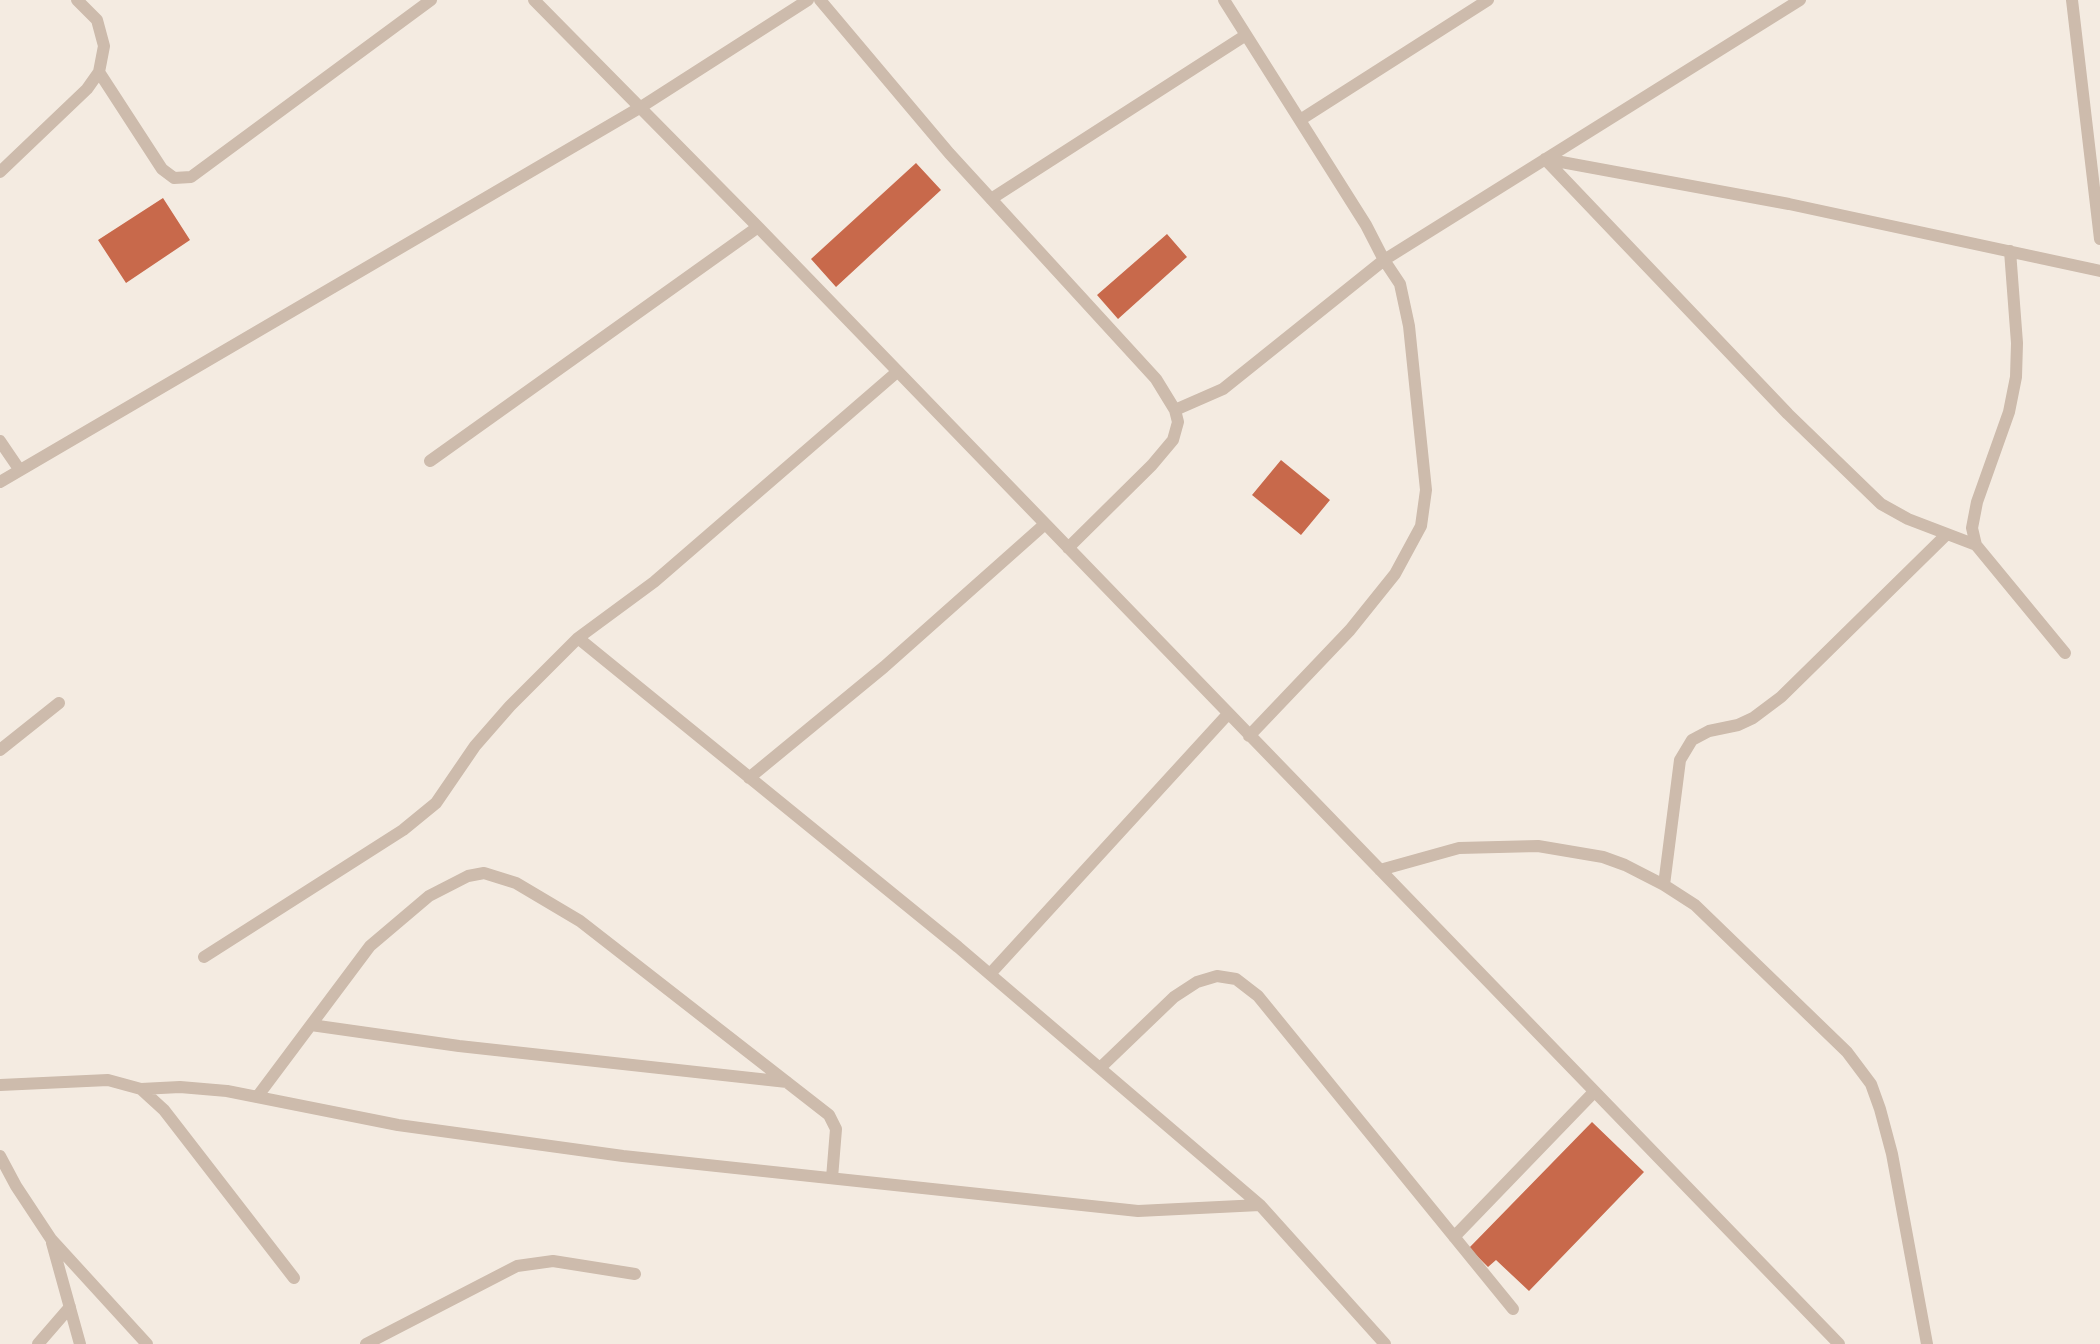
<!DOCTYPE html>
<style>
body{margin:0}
canvas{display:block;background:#f4ebe1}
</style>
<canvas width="2100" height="1344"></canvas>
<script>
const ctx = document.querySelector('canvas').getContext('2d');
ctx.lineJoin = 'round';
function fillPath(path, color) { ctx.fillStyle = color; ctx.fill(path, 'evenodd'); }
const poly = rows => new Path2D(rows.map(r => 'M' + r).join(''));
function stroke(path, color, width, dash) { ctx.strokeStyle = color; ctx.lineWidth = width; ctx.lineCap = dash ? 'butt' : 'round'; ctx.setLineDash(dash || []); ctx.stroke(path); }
const building = poly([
 [916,163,941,190,836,287,811,259],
 [163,198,190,240,126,283,98,240],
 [1167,234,1187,257,1118,319,1097,295],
 [1281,460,1330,500,1301,535,1252,495],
 [1592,1122,1644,1172,1529,1291,1496,1260,1488,1267,1469,1248]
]);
const minor = poly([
 [534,0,758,227,1839,1344],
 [820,0,949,153,1156,379,1175,410,1178,422,1173,440,1152,465,1068,548],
 [1224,0,1366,225,1384,260,1400,284,1409,326,1426,490,1421,526,1395,574,1350,630,1249,736],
 [2072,0,2100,239],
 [99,72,162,169,174,178,191,177,431,0],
 [1300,120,1488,0],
 [1545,159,1788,414,1881,504,1908,519,1976,545],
 [1545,159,1789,204,2100,271],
 [0,172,87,89,99,72,104,46,97,20,77,0],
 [991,199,1246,35],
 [2010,251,2017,343,2016,377,2009,412,1977,502,1972,528,1976,545,2065,653],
 [1175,410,1223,389,1384,260,1800,0],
 [0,441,19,469],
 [430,461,758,227],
 [0,482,641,107,808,0],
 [578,638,958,947,1260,1205,1385,1344],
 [0,750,59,703],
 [749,778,884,667,1045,524],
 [1380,870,1459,848,1538,846,1603,857,1625,865,1664,885,1695,905,1847,1052,1871,1084,1880,1109,1892,1154,1927,1344],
 [1664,885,1680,760,1692,740,1709,731,1738,725,1753,718,1781,697,1947,534],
 [204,957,403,830,436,803,475,746,510,706,578,638,654,582,897,372],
 [990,974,1228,714],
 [311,1025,459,1046,787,1082],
 [1100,1068,1174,997,1197,982,1217,976,1236,979,1258,996,1513,1309],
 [0,1085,108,1080,141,1089,164,1110,294,1278],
 [141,1089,180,1087,227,1091,398,1125,623,1156,1138,1211,1260,1205],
 [257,1097,370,946,429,896,468,876,484,873,516,883,580,921,829,1115,836,1129,832,1178],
 [0,1156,16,1186,51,1239,147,1344],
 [1454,1237,1594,1092],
 [52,1243,80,1344],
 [38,1344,70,1307],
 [366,1344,517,1266,553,1261,635,1274]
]);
fillPath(building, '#c8694b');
stroke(minor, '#cdbbac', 12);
</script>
